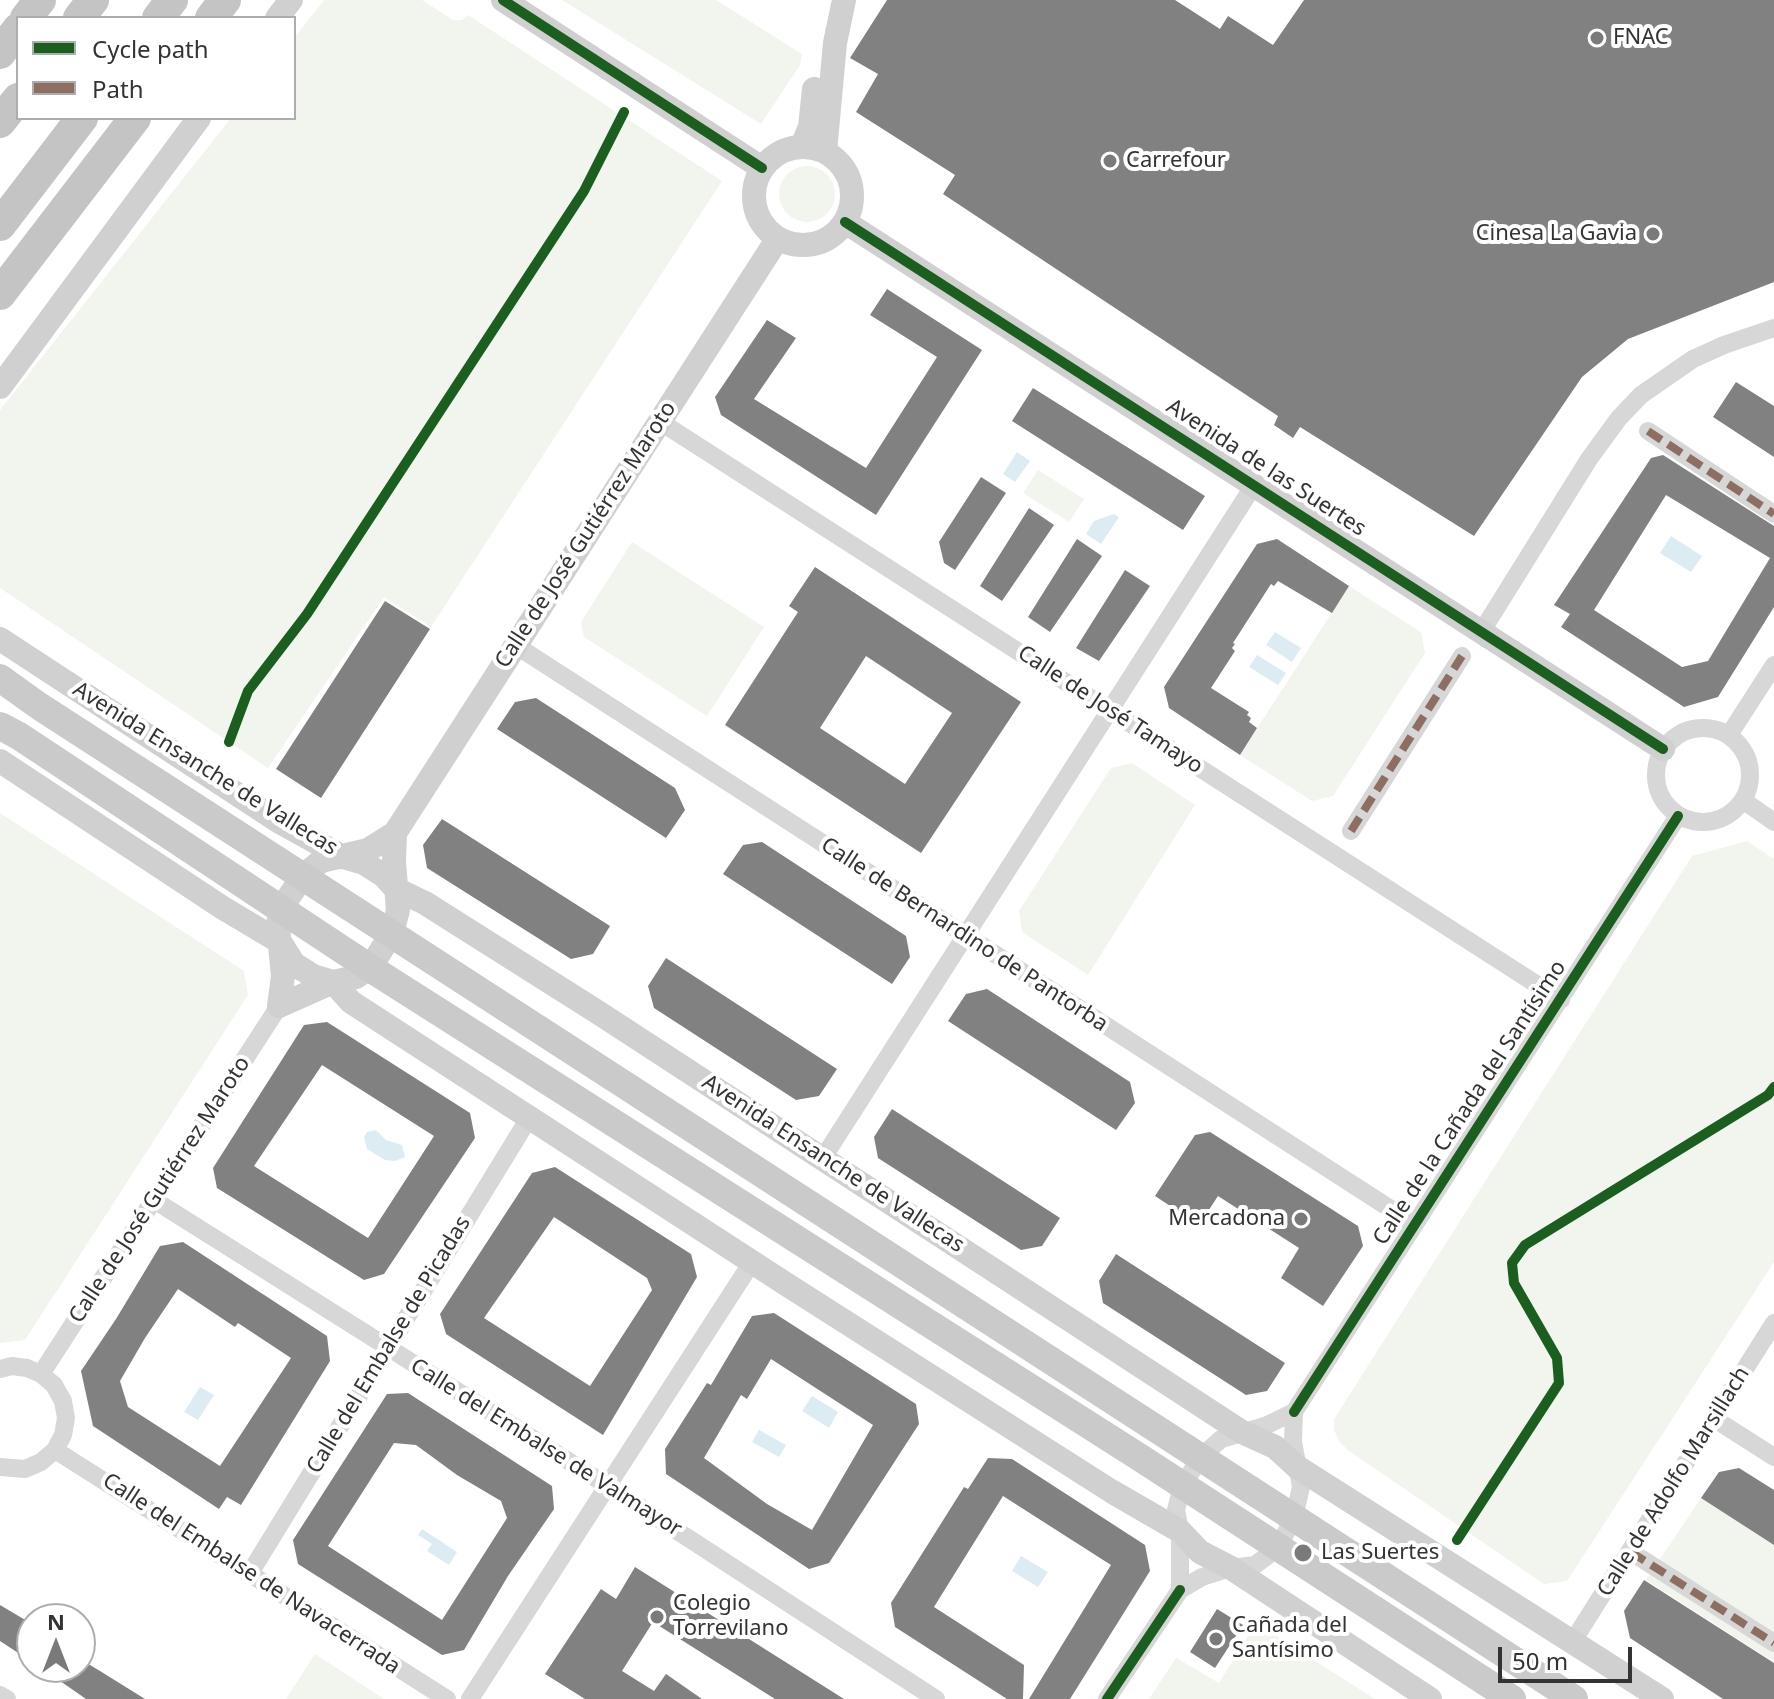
<!DOCTYPE html>
<meta charset="utf-8">
<style>
body{margin:0}
#map{position:relative;width:1774px;height:1699px;overflow:hidden;background:#fff;font-family:"Noto Sans",sans-serif}
canvas{display:block}
.legend{position:absolute;left:16px;top:16px;width:280px;height:104px;box-sizing:border-box;background:#fff;border:2px solid #adadad;margin:0;padding:10px 14px;list-style:none;font-size:24px;color:#333}
.legend li{display:flex;align-items:center;gap:16px;height:40px}
.legend b{width:40px;border:2px solid #adadad}
.north{position:absolute;left:16px;top:1603px;width:80px;height:80px;box-sizing:border-box;background:#fff;border:2px solid #adadad;border-radius:50%;rotate:0deg;font-size:22px;font-weight:700;line-height:32px;text-align:center;color:#333}
.north::after{content:'';display:block;margin:auto;width:28px;height:36px;background:#7a7a7a;clip-path:polygon(50% 0,100% 100%,50% 72%,0 100%)}
.scale{position:absolute;left:1498px;top:1647px;width:134px;height:36px;box-sizing:border-box;border:4px solid #333;border-top:0;padding-left:10px;font-size:24px;line-height:28px;white-space:nowrap;color:#333;-webkit-text-stroke:6px #fff;paint-order:stroke}
</style>
<div id="map">
<canvas width="1774" height="1699"></canvas>
<ul class="legend">
<li><b style="height:10px;background:#1b5e20"></b>Cycle path</li>
<li><b style="height:10px;background:#8d6e63"></b>Path</li>
</ul>
<div class="north">N</div>
<div class="scale">50 m</div>
</div>
<script>
const ctx = document.querySelector('canvas').getContext('2d');
ctx.lineJoin = 'round';
function fillPath(path, color) { ctx.fillStyle = color; ctx.fill(path, 'evenodd'); }
const poly = rows => new Path2D(rows.map(r => 'M' + r).join(''));
function stroke(path, color, width, dash) { ctx.strokeStyle = color; ctx.lineWidth = width; ctx.lineCap = dash ? 'butt' : 'round'; ctx.setLineDash(dash || []); ctx.stroke(path); }
function drawText(font, color, halo, rows, align = 'center') {
  ctx.font = font + ' "Noto Sans",sans-serif'; ctx.lineWidth = 8; ctx.setLineDash([]); ctx.textBaseline = 'middle'; ctx.strokeStyle = halo; ctx.fillStyle = color; for (const [text, x, y, turn = 0] of rows) {
    ctx.save(); ctx.translate(x, y); ctx.rotate((+turn || 0) * Math.PI / 180); ctx.textAlign = isNaN(turn) ? turn : align; if (halo) ctx.strokeText(text, 0, 0); ctx.fillText(text, 0, 0); ctx.restore();
  }
}
const green = poly([
 [324,0,422,0,453,20,462,20,468,15,722,181,431,627,384,597,268,768,0,588,0,410,231,118,294,118,294,38],
 [562,0,716,0,802,54,800,65,761,124],
 '779 194a28 28 0 1 1 56 0a28 28 0 1 1-56 0Z',
 [1038,470,1084,499,1069,522,1023,493],
 [632,542,764,627,707,716,584,637,581,622],
 [1349,586,1421,632,1425,653,1333,796,1312,801,1240,755],
 [1132,763,1195,805,1088,975,1022,932,1019,911,1111,768],
 [0,813,244,971,248,995,25,1340,0,1343],
 [1747,841,1774,859,1774,1262,1567,1581,1544,1584,1349,1451,1339,1441,1334,1430,1334,1419,1692,856],
 [1701,1498,1774,1545,1774,1662,1646,1580],
 [1256,1623,1375,1699,1149,1699,1176,1658,1219,1683],
 [315,1654,384,1699,286,1699]
]);
const water = poly([
 [1017,452,1030,461,1015,482,1003,474],
 [1114,514,1119,517,1101,544,1086,534,1094,521],
 [1671,536,1702,556,1691,572,1660,553],
 [1275,632,1301,648,1292,662,1266,645],
 [1257,655,1286,673,1278,685,1249,667],
 [376,1130,386,1140,402,1145,405,1157,395,1161,385,1160,367,1149,364,1137,367,1132],
 [200,1387,214,1395,198,1420,184,1412],
 [812,1396,838,1412,829,1428,802,1411],
 [759,1430,786,1445,779,1457,752,1442],
 [422,1529,457,1552,449,1565,427,1551,432,1544,418,1535],
 [1021,1556,1048,1572,1038,1587,1012,1571]
]);
const building = poly([
 [887,0,1175,0,1220,29,1228,16,1273,45,1304,0,1774,0,1774,282,1628,339,1582,377,1474,536,1300,427,1293,438,1274,425,1278,416,943,194,955,175,856,112,878,74,850,58],
 [887,289,982,350,876,515,721,415,715,397,767,320,796,338,754,399,866,468,937,357,870,315],
 [1736,382,1774,406,1774,457,1713,417],
 [1033,388,1205,496,1183,530,1012,421],
 [1663,455,1774,526,1774,607,1718,697,1684,707,1561,627,1570,614,1554,605,1651,458],
 [1666,495,1770,558,1708,661,1682,667,1594,610],
 [981,477,1006,493,955,570,944,563,939,542],
 [1029,508,1054,525,1002,601,980,586],
 [1077,539,1102,556,1050,632,1028,617],
 [1277,539,1349,586,1332,613,1278,581,1274,586,1271,584,1233,643,1235,644,1232,648,1235,651,1211,688,1249,712,1247,715,1251,718,1249,722,1257,728,1240,755,1169,708,1164,687,1257,544],
 [815,567,1021,702,921,853,725,725,798,612,789,606],
 [866,656,952,713,905,784,820,728],
 [1125,570,1150,586,1099,661,1076,648],
 [385,601,430,629,321,798,276,769],
 [536,698,675,788,685,810,666,838,497,729,515,702],
 [442,819,610,926,593,954,571,959,427,868,423,845],
 [762,842,906,936,910,957,892,984,723,874,743,845],
 [666,958,837,1069,819,1096,796,1100,654,1008,648,986],
 [987,989,1130,1082,1135,1103,1116,1130,948,1021,966,994],
 [327,1022,470,1113,475,1138,384,1274,364,1280,217,1188,213,1168,304,1025],
 [322,1065,434,1136,368,1238,254,1166],
 [892,1109,1060,1218,1042,1246,1021,1250,878,1158,874,1137],
 [1210,1132,1358,1226,1363,1246,1323,1306,1281,1278,1299,1248,1218,1196,1199,1225,1155,1196,1195,1135],
 [555,1167,691,1254,697,1277,603,1435,446,1334,440,1314,532,1173],
 [554,1217,647,1278,652,1290,590,1386,484,1318],
 [183,1242,327,1336,330,1361,241,1505,227,1497,219,1509,93,1426,81,1371,116,1319,160,1246],
 [178,1289,235,1327,238,1323,291,1358,220,1466,128,1407,120,1381,145,1338],
 [1116,1254,1285,1363,1267,1391,1246,1395,1103,1303,1099,1281],
 [774,1313,916,1404,919,1424,829,1563,809,1569,666,1474,665,1449,707,1383,711,1385,752,1316],
 [771,1359,873,1425,812,1530,767,1504,704,1458,741,1395,747,1399],
 [408,1393,552,1486,554,1509,508,1576,464,1650,442,1655,298,1564,293,1540,387,1394],
 [394,1443,416,1445,457,1475,501,1501,507,1518,442,1620,328,1546],
 [988,1458,1012,1459,1145,1545,1150,1571,1070,1699,1029,1699,1111,1565,1003,1496,934,1607,1024,1665,1023,1699,1007,1699,895,1627,891,1603,964,1487,968,1489],
 [1739,1468,1774,1490,1774,1545,1701,1498,1719,1472],
 [635,1567,844,1699,775,1699,653,1622,622,1671,654,1691,666,1674,702,1699,585,1699,545,1674,601,1589,616,1599],
 [1644,1580,1774,1663,1774,1699,1723,1699,1630,1638,1624,1611],
 [0,1605,32,1624,32,1662,0,1641],
 [1217,1609,1243,1625,1215,1668,1190,1652],
 [85,1662,100,1671,145,1699,86,1699,40,1667,82,1667]
]);
const street = poly([
 [659,421,1561,1000],
 [1648,431,1774,514],
 [1482,631,1589,459,1619,418,1641,395,1693,359,1724,345,1774,328],
 [515,645,1414,1224],
 '1656 775a47 47 0 1 1 94 0a47 47 0 1 1-94 0Z',
 [1729,735,1774,665],
 [1744,801,1774,822],
 [1351,831,1462,656],
 [823,1158,1254,485],
 [154,1200,608,1486,936,1699],
 [0,1369,12,1366,27,1368,41,1374,54,1385,63,1401,66,1418,63,1435,55,1450,41,1462,25,1469,0,1467],
 [41,1374,279,1006],
 [1294,1412,1678,816],
 [1713,1418,1774,1457],
 [55,1450,447,1699],
 [1631,1552,1774,1643],
 [250,1573,529,1118],
 [1573,1641,1774,1323],
 [0,1695,7,1699],
 [470,1699,752,1262],
 [1107,1699,1180,1590,1202,1577,1231,1568,1255,1565,1278,1548,1294,1517,1301,1487,1293,1441,1294,1412,1265,1426,1221,1439,1201,1457,1182,1486,1176,1510,1180,1531,1180,1590]
]);
const secondary = poly([
 [503,0,762,168],
 [277,18,291,0],
 [802,146,810,127,814,89],
 '754 196a49 49 0 1 1 98 0a49 49 0 1 1-98 0Z',
 [825,152,835,43,844,0],
 [845,222,1663,749],
 [0,387,199,118],
 [0,639,278,821,343,857,364,863,383,875,396,889,425,903,599,1013,1242,1432,1275,1447,1297,1467,1662,1699],
 [0,761,223,908,280,942,294,964,313,976,333,982,351,1002,789,1286,1111,1491,1180,1531,1200,1552,1231,1568,1430,1699],
 [279,1006,333,982,356,977,370,968,392,933,398,910,394,862,395,833,778,238],
 [279,1006,283,976,278,926,280,910,303,876,321,861,368,850,395,833]
]);
const primary = poly([
 [0,678,39,706,1574,1699],
 [0,726,19,736,370,968,1136,1455,1512,1699]
]);
const highway = poly([
 [26,18,40,0],
 [79,18,93,0],
 [158,18,172,0],
 [211,18,225,0],
 [0,53,18,29],
 [0,122,18,99],
 [0,225,82,118],
 [0,294,135,118]
]);
const quiet = poly([
 [1648,431,1774,514],
 [1351,831,1462,656],
 [1631,1552,1774,1643]
]);
const cycleway = poly([
 [503,0,762,168],
 [845,222,1663,749],
 [229,742,248,691,307,614,584,191,624,112],
 [1294,1412,1678,816],
 [1457,1540,1559,1383,1557,1358,1514,1283,1512,1263,1525,1245,1768,1095,1774,1087],
 [1107,1699,1180,1590]
]);
const markers = [
 [1597,38,8,"#7a7a7a"],
 [1110,161,8,"#7a7a7a"],
 [1653,234,8,"#7a7a7a"],
 [1301,1219,8,"#7a7a7a"],
 [1303,1553,10,"#7a7a7a"],
 [657,1617,8,"#7a7a7a"],
 [1216,1639,8,"#7a7a7a"]
];
const poiNames = [
 ["FNAC",1613,38],
 ["Carrefour",1126,161],
 ["Cinesa La Gavia",1637,234,"right"],
 ["Mercadona",1285,1219,"right"],
 ["Las Suertes",1321,1553],
 ["Colegio",673,1604],
 ["Torrevilano",673,1629],
 ["Cañada del",1232,1626],
 ["Santísimo",1232,1651]
];
const streetNames = [
 ["Avenida de las Suertes",1266,468,33],
 ["Calle de José Gutiérrez Maroto",586,535,-57],
 ["Calle de José Tamayo",1110,710,33],
 ["Avenida Ensanche de Vallecas",205,769,32],
 ["Calle de Bernardino de Pantorba",964,935,33],
 ["Calle de la Cañada del Santísimo",1470,1103,-57],
 ["Avenida Ensanche de Vallecas",833,1164,33],
 ["Calle de José Gutiérrez Maroto",160,1190,-57],
 ["Calle del Embalse de Picadas",389,1345,-59],
 ["Calle del Embalse de Valmayor",546,1448,32],
 ["Calle de Adolfo Marsillach",1674,1482,-58],
 ["Calle del Embalse de Navacerrada",251,1574,33]
];
fillPath(green, '#f1f5ed');
fillPath(water, '#ddebf3');
fillPath(building, '#818181');
stroke(street, '#d7d7d7', 18);
stroke(secondary, '#d0d0d0', 24);
stroke(primary, '#cacaca', 28);
stroke(highway, '#c4c4c4', 32);
stroke(quiet, '#8d6e63', 8, [16, 8]);
stroke(cycleway, '#1b5e20', 10);
for (const [x, y, r, color] of markers) { const dot = new Path2D(); dot.arc(x, y, r, 0, 2 * Math.PI); ctx.fillStyle = color; ctx.fill(dot); stroke(dot, '#fff', 3); }
drawText('22px', '#333', '#fff', poiNames, 'left');
drawText('22px', '#333', '#fff', streetNames);
</script>
